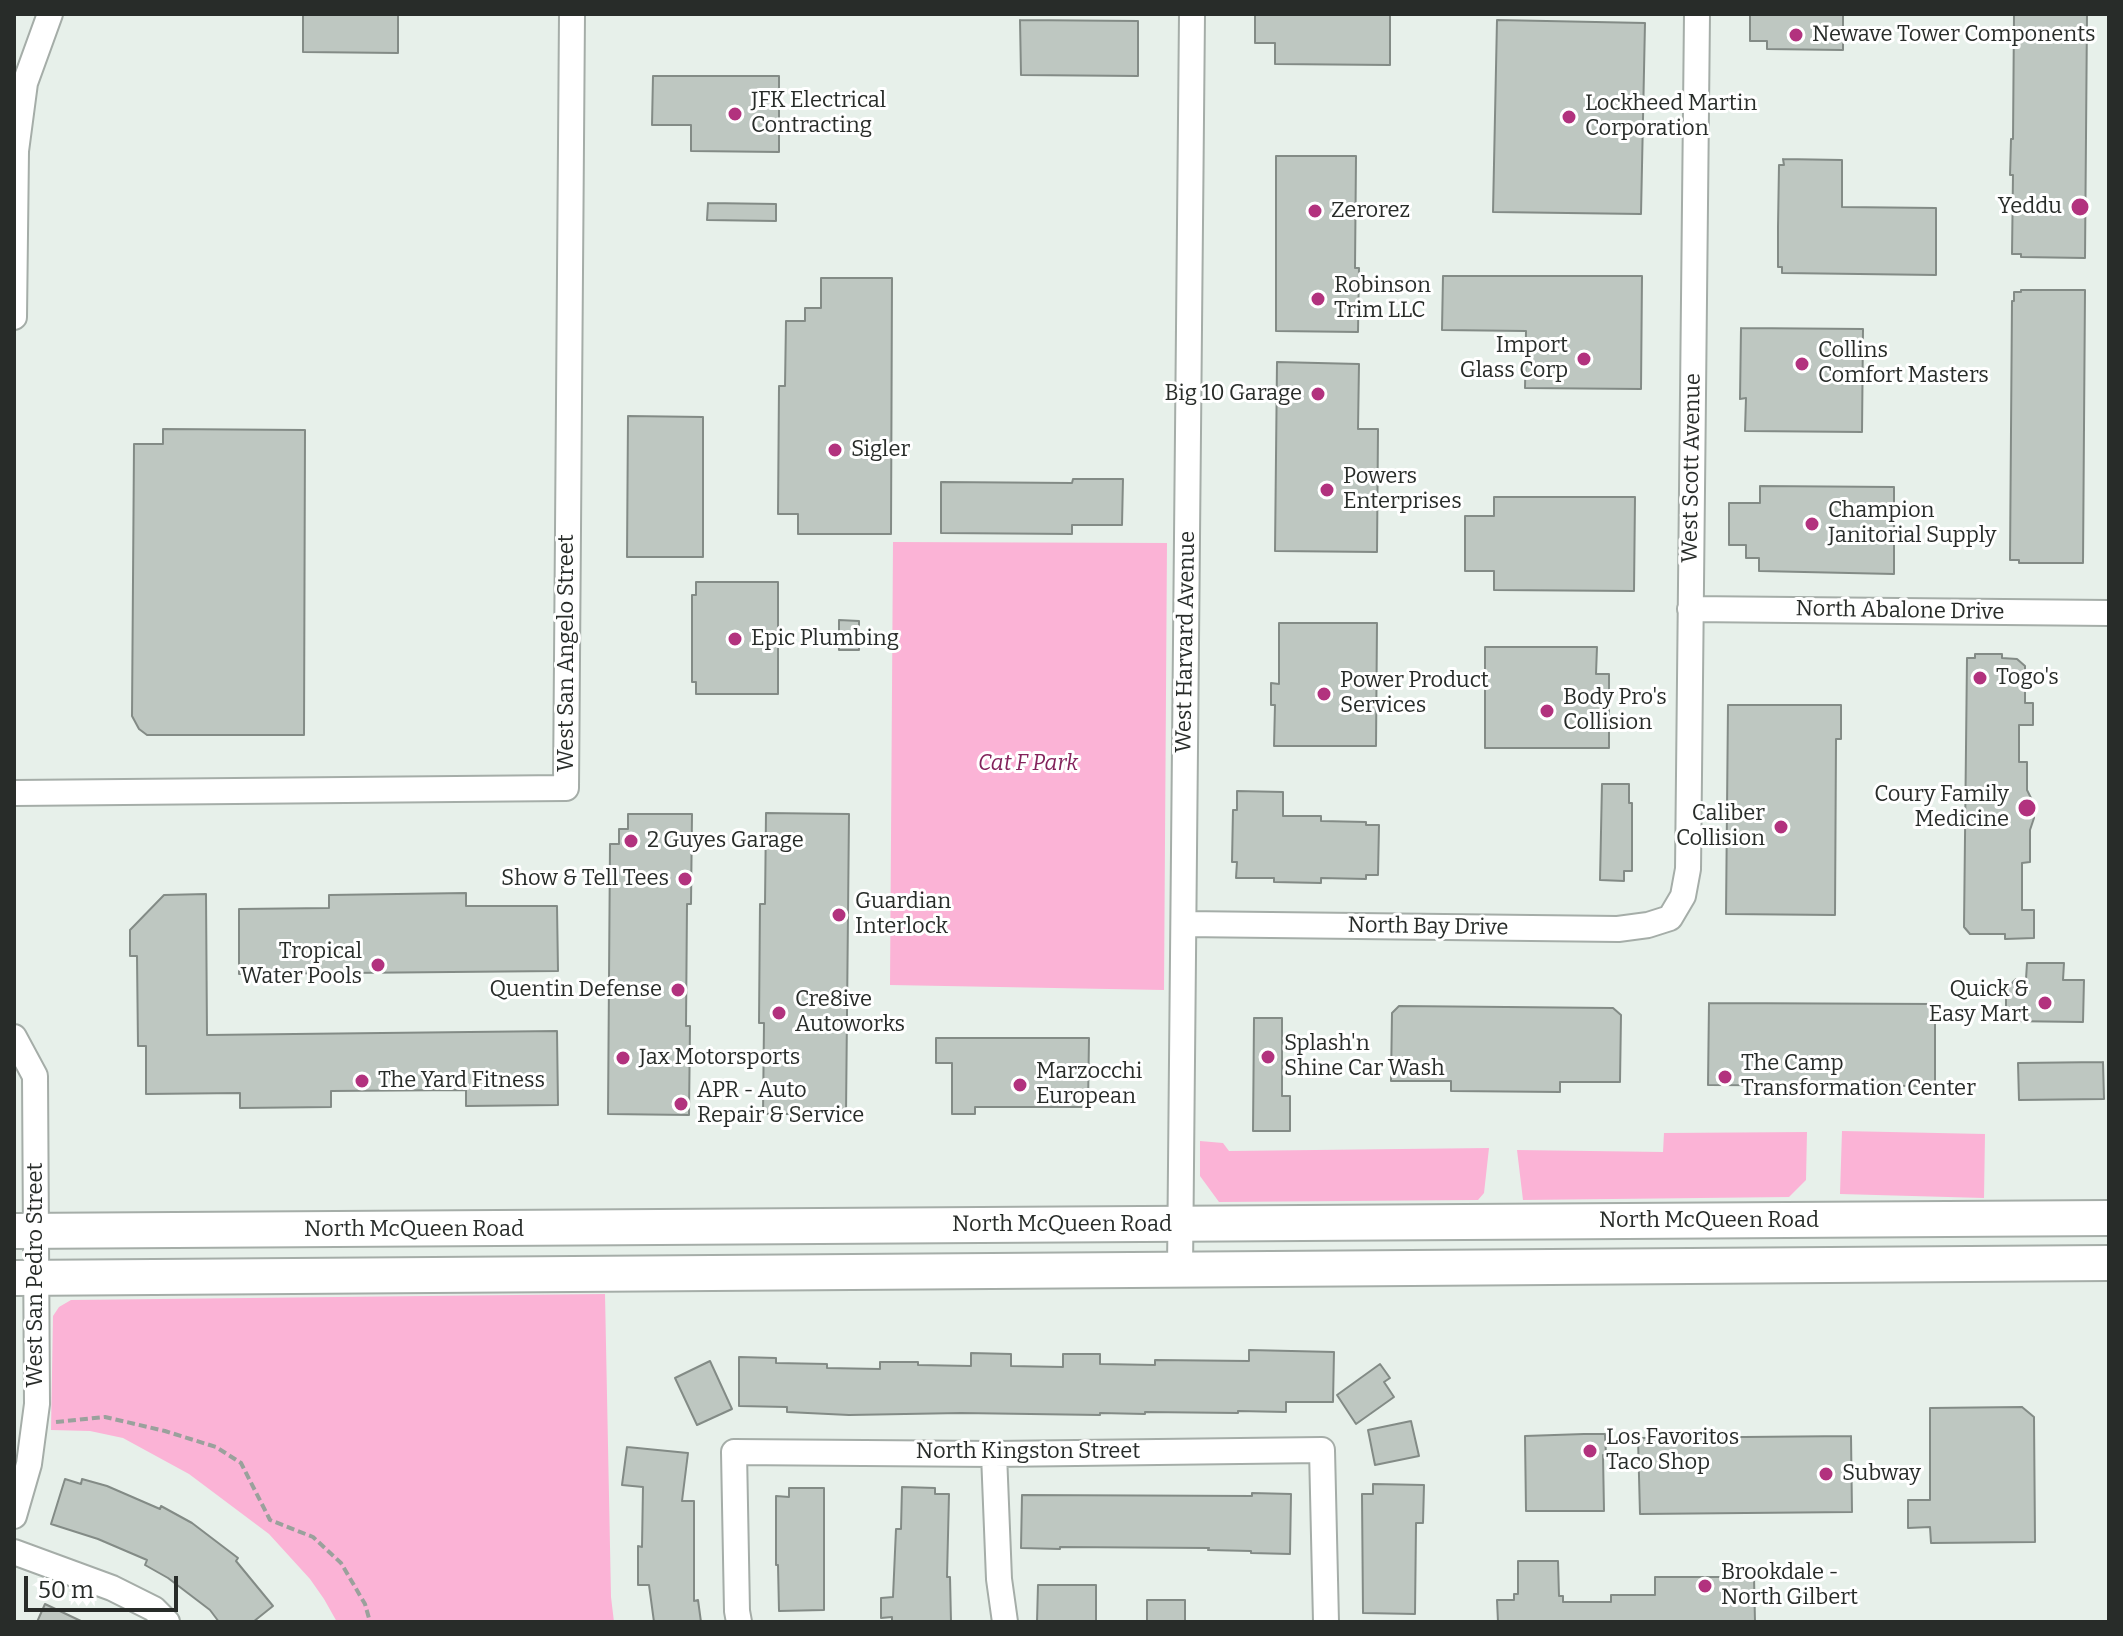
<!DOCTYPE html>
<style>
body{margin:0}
#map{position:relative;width:2123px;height:1636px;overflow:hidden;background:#e7f0ea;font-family:Bitter,serif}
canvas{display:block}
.frame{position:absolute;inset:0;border:16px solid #282c29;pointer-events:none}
.scale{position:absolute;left:24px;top:1576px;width:154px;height:36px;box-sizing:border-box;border:4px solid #282c29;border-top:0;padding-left:10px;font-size:24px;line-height:28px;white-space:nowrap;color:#282c29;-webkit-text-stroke:6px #fff;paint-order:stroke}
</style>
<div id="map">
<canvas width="2123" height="1636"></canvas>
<div class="frame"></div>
<div class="scale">50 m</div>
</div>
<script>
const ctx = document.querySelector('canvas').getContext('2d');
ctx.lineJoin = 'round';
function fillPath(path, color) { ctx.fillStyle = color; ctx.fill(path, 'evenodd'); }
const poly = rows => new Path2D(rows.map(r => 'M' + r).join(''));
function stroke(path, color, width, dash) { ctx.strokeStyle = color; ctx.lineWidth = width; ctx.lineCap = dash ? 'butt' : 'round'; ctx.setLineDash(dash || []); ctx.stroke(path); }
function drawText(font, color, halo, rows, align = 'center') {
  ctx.font = font + ' Bitter,serif'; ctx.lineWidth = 6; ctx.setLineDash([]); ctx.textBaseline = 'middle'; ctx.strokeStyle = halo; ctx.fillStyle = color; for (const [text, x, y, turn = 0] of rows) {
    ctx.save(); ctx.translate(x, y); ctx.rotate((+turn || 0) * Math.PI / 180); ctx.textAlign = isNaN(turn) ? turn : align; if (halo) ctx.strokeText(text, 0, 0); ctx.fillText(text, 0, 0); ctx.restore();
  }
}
const green = poly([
 [893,542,1167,543,1164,990,890,985],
 [1842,1131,1985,1134,1984,1198,1840,1194],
 [1807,1132,1806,1180,1789,1197,1523,1200,1517,1150,1663,1152,1664,1133],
 [1200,1141,1223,1143,1229,1151,1489,1148,1484,1193,1478,1200,1219,1202,1200,1176],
 [605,1294,611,1597,614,1622,337,1622,324,1599,310,1579,269,1534,189,1474,123,1438,90,1431,51,1430,53,1316,59,1307,71,1300]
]);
const building = poly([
 [303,14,398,14,398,53,303,52,303,14],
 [1255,14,1390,14,1390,65,1275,64,1275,43,1255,43,1255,14],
 [1750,14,1843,14,1843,50,1767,49,1767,41,1750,41,1750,14],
 [2014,14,2087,14,2085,258,2021,257,2021,254,2012,254,2013,175,2010,175,2011,139,2013,139,2014,14],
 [1020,20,1138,21,1138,76,1021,75,1020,20],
 [1497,20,1645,23,1641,214,1493,212,1497,20],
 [653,76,779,76,779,152,691,151,691,125,652,125,653,76],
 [1276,156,1356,156,1355,268,1359,268,1358,332,1276,331,1276,156],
 [1783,159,1842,160,1842,207,1936,208,1936,275,1782,273,1782,267,1778,267,1778,227,1779,165,1784,165,1783,159],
 [708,203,776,204,776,221,707,220,708,203],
 [1443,276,1642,276,1641,389,1525,388,1526,331,1442,330,1443,276],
 [821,278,892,278,891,534,798,534,798,514,778,514,779,386,785,386,786,321,805,321,805,308,821,308,821,278],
 [2021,290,2085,290,2083,563,2019,563,2019,560,2010,560,2012,301,2014,301,2014,292,2021,292,2021,290],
 [1741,328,1863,329,1862,432,1745,431,1746,398,1740,399,1741,328],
 [1277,362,1359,364,1358,429,1378,429,1377,552,1275,551,1277,362],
 [628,416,703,417,703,557,627,557,628,416],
 [163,429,305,430,304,735,147,735,139,729,132,716,134,444,163,444,163,429],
 [1073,479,1123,479,1122,525,1072,525,1072,534,941,533,941,482,1072,483,1073,479],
 [1760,486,1894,487,1894,574,1759,571,1759,558,1746,558,1746,545,1729,545,1729,503,1760,503,1760,486],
 [1494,497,1635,497,1634,591,1494,590,1494,571,1465,571,1465,516,1494,516,1494,497],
 [696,582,778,582,778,694,696,694,696,682,692,682,692,595,696,595,696,582],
 [839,620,859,621,859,650,839,650,839,620],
 [1279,623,1377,623,1376,746,1274,746,1275,705,1271,705,1271,683,1279,684,1279,623],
 [1485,647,1597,647,1596,674,1609,674,1609,748,1485,748,1485,647],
 [1975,654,2002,654,2002,658,2017,659,2025,666,2025,703,2033,703,2033,725,2019,725,2019,762,2027,762,2027,790,2033,802,2034,818,2030,830,2030,862,2022,863,2022,910,2034,910,2034,938,2005,939,2005,934,1970,934,1964,927,1967,658,1975,658,1975,654],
 [1728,705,1841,705,1841,739,1836,739,1835,915,1726,914,1728,705],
 [1602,784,1629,784,1629,803,1632,803,1632,871,1624,871,1624,881,1600,880,1602,784],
 [1237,791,1283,792,1283,816,1321,816,1321,821,1366,822,1366,825,1379,825,1378,875,1366,875,1366,879,1321,878,1321,883,1274,882,1274,878,1236,878,1237,862,1232,862,1233,810,1237,810,1237,791],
 [766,813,849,814,846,1114,763,1114,764,1023,759,1023,760,904,765,904,766,813],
 [628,814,692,814,691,904,687,904,686,1026,690,1026,689,1115,608,1114,610,844,619,844,619,829,628,829,628,814],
 [466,893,466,906,557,906,558,971,239,974,239,909,329,908,329,895,466,893],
 [206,894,207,1035,557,1031,558,1105,466,1106,466,1090,331,1091,331,1107,240,1108,240,1093,146,1094,146,1046,138,1046,137,956,130,956,130,930,164,895,206,894],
 [2027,963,2064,963,2063,980,2084,980,2083,1022,2006,1021,2006,989,2016,979,2026,979,2027,963],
 [1709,1003,1935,1004,1935,1086,1708,1085,1709,1003],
 [1399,1006,1613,1008,1621,1015,1620,1082,1560,1082,1560,1092,1451,1091,1451,1081,1391,1081,1392,1013,1399,1006],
 [1254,1018,1282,1018,1282,1096,1290,1096,1290,1131,1253,1131,1254,1018],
 [936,1038,1089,1038,1088,1107,975,1107,975,1114,952,1114,952,1063,936,1063,936,1038],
 [2103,1062,2104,1099,2019,1100,2018,1063,2103,1062],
 [1249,1350,1334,1352,1333,1402,1286,1402,1286,1412,1238,1411,1238,1413,1145,1412,1145,1414,1100,1413,1100,1415,961,1413,849,1415,787,1412,787,1407,739,1406,739,1357,776,1358,776,1363,827,1364,827,1368,880,1369,880,1362,918,1362,918,1365,971,1366,971,1353,1011,1354,1011,1366,1063,1367,1063,1354,1100,1354,1100,1364,1155,1365,1155,1360,1249,1361,1249,1350],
 [710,1361,732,1409,697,1425,675,1378,710,1361],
 [1380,1364,1390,1378,1384,1382,1394,1397,1356,1424,1337,1395,1380,1364],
 [2022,1407,2034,1417,2035,1542,1931,1543,1930,1527,1908,1528,1908,1500,1930,1500,1930,1408,2022,1407],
 [1411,1421,1419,1456,1375,1465,1368,1430,1411,1421],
 [1584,1434,1605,1434,1606,1455,1603,1455,1604,1511,1526,1511,1525,1436,1584,1434],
 [1851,1436,1852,1512,1640,1514,1638,1438,1851,1436],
 [627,1447,688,1453,682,1501,694,1501,694,1601,698,1600,701,1622,654,1622,649,1585,638,1585,638,1546,642,1547,643,1487,622,1485,627,1447],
 [65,1479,81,1484,82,1479,107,1486,160,1509,161,1506,192,1523,238,1558,236,1561,273,1606,253,1622,219,1622,210,1610,168,1578,145,1565,147,1560,98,1539,51,1524,65,1479],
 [1373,1484,1424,1485,1423,1523,1416,1523,1415,1614,1363,1613,1362,1494,1373,1494,1373,1484],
 [902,1487,935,1488,935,1494,949,1494,947,1577,950,1577,951,1622,892,1622,892,1617,881,1618,881,1598,893,1597,896,1529,901,1529,902,1487],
 [789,1488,824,1488,824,1610,779,1611,778,1565,776,1565,776,1496,789,1497,789,1488],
 [1252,1493,1291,1494,1290,1554,1251,1553,1251,1551,1208,1550,1209,1548,1060,1547,1060,1549,1021,1548,1022,1495,1252,1496,1252,1493],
 [1518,1561,1558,1561,1559,1596,1563,1596,1563,1602,1611,1602,1611,1595,1655,1595,1655,1577,1754,1577,1755,1622,1498,1622,1497,1600,1514,1600,1514,1594,1518,1594,1518,1561],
 [1038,1585,1096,1585,1096,1622,1037,1622,1038,1585],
 [1147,1600,1185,1600,1185,1622,1147,1622,1147,1600],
 [45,1604,83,1622,37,1622,45,1604]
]);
const path = poly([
 [56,1422,105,1417,165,1431,216,1447,241,1463,270,1520,313,1537,341,1563,365,1604,370,1622]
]);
const street = poly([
 [14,317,16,151,25,83,50,14],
 [1690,609,2109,613],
 [14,793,566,788,572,14],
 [1184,924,1618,929,1648,925,1670,918,1683,896,1688,869,1697,14],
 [14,1037,35,1076,37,1404,29,1464,14,1516],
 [1180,1270,1192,14],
 [994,1454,999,1579,1005,1622],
 [14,1552,112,1588,154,1609,167,1622],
 [739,1622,737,1611,734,1452,994,1454,1322,1450,1326,1622]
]);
const secondary = poly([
 [14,1231,2109,1218],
 [14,1278,2109,1263]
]);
const markers = [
 [1796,35,8,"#b2327e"],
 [735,114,8,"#b2327e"],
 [1569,117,8,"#b2327e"],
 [2080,207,10,"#b2327e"],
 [1315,211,8,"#b2327e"],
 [1318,299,8,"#b2327e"],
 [1584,359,8,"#b2327e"],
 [1802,364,8,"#b2327e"],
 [1318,394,8,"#b2327e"],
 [835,450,8,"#b2327e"],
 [1327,490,8,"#b2327e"],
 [1812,524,8,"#b2327e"],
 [735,639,8,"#b2327e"],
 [1980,678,8,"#b2327e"],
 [1324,694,8,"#b2327e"],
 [1547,711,8,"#b2327e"],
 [2027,808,10,"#b2327e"],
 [1781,827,8,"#b2327e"],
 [631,841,8,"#b2327e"],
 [685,879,8,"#b2327e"],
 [839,915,8,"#b2327e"],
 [378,965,8,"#b2327e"],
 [678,990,8,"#b2327e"],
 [2045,1003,8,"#b2327e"],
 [779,1013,8,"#b2327e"],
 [1268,1057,8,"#b2327e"],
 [623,1058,8,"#b2327e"],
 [1725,1077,8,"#b2327e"],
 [362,1081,8,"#b2327e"],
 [1020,1085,8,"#b2327e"],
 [681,1104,8,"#b2327e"],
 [1590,1451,8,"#b2327e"],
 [1826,1474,8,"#b2327e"],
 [1705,1586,8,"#b2327e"]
];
const poiNames = [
 ["Newave Tower Components",1812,35],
 ["JFK Electrical",751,101],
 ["Contracting",751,126],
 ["Lockheed Martin",1585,104],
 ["Corporation",1585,129],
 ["Yeddu",2062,207,"right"],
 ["Zerorez",1331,211],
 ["Robinson",1334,286],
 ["Trim LLC",1334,311],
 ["Import",1568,346,"right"],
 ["Glass Corp",1568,371,"right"],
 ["Collins",1818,351],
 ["Comfort Masters",1818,376],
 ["Big 10 Garage",1302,394,"right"],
 ["Sigler",851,450],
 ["Powers",1343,477],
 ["Enterprises",1343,502],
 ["Champion",1828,511],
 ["Janitorial Supply",1828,536],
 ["Epic Plumbing",751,639],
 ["Togo's",1996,678],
 ["Power Product",1340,681],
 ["Services",1340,706],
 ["Body Pro's",1563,698],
 ["Collision",1563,723],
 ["Coury Family",2009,795,"right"],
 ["Medicine",2009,820,"right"],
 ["Caliber",1765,814,"right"],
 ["Collision",1765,839,"right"],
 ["2 Guyes Garage",647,841],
 ["Show & Tell Tees",669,879,"right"],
 ["Guardian",855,902],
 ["Interlock",855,927],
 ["Tropical",362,952,"right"],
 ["Water Pools",362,977,"right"],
 ["Quentin Defense",662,990,"right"],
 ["Quick &",2029,990,"right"],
 ["Easy Mart",2029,1015,"right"],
 ["Cre8ive",795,1000],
 ["Autoworks",795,1025],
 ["Splash'n",1284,1044],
 ["Shine Car Wash",1284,1069],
 ["Jax Motorsports",639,1058],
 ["The Camp",1741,1064],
 ["Transformation Center",1741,1089],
 ["Marzocchi",1036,1072],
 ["European",1036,1097],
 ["The Yard Fitness",378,1081],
 ["APR - Auto",697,1091],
 ["Repair & Service",697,1116],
 ["Los Favoritos",1606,1438],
 ["Taco Shop",1606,1463],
 ["Subway",1842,1474],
 ["Brookdale -",1721,1573],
 ["North Gilbert",1721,1598]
];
const streetNames = [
 ["West Scott Avenue",1692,468,-89],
 ["North Abalone Drive",1900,611,1],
 ["West Harvard Avenue",1186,642,-89],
 ["West San Angelo Street",567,653,-90],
 ["North Bay Drive",1428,927,1],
 ["North McQueen Road",1709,1221],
 ["North McQueen Road",1062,1225],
 ["North McQueen Road",414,1230],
 ["West San Pedro Street",36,1275,-90],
 ["North Kingston Street",1028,1452]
];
const parkNames = [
 ["Cat F Park",1028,764]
];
fillPath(green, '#fbb3d6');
fillPath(building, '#bec7c1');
stroke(building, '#838b86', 2);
stroke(street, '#a5ada8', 28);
stroke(secondary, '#a5ada8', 38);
stroke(path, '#9aa19c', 4, [8, 4]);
stroke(street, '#fff', 24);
stroke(secondary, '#fff', 34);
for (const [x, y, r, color] of markers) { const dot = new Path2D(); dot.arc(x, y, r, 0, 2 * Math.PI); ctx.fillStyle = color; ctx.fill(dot); stroke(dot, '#fff', 3); }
drawText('22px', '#282c29', '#fff', poiNames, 'left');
drawText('22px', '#282c29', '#fff', streetNames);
drawText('italic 22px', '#83225b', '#fff', parkNames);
</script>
